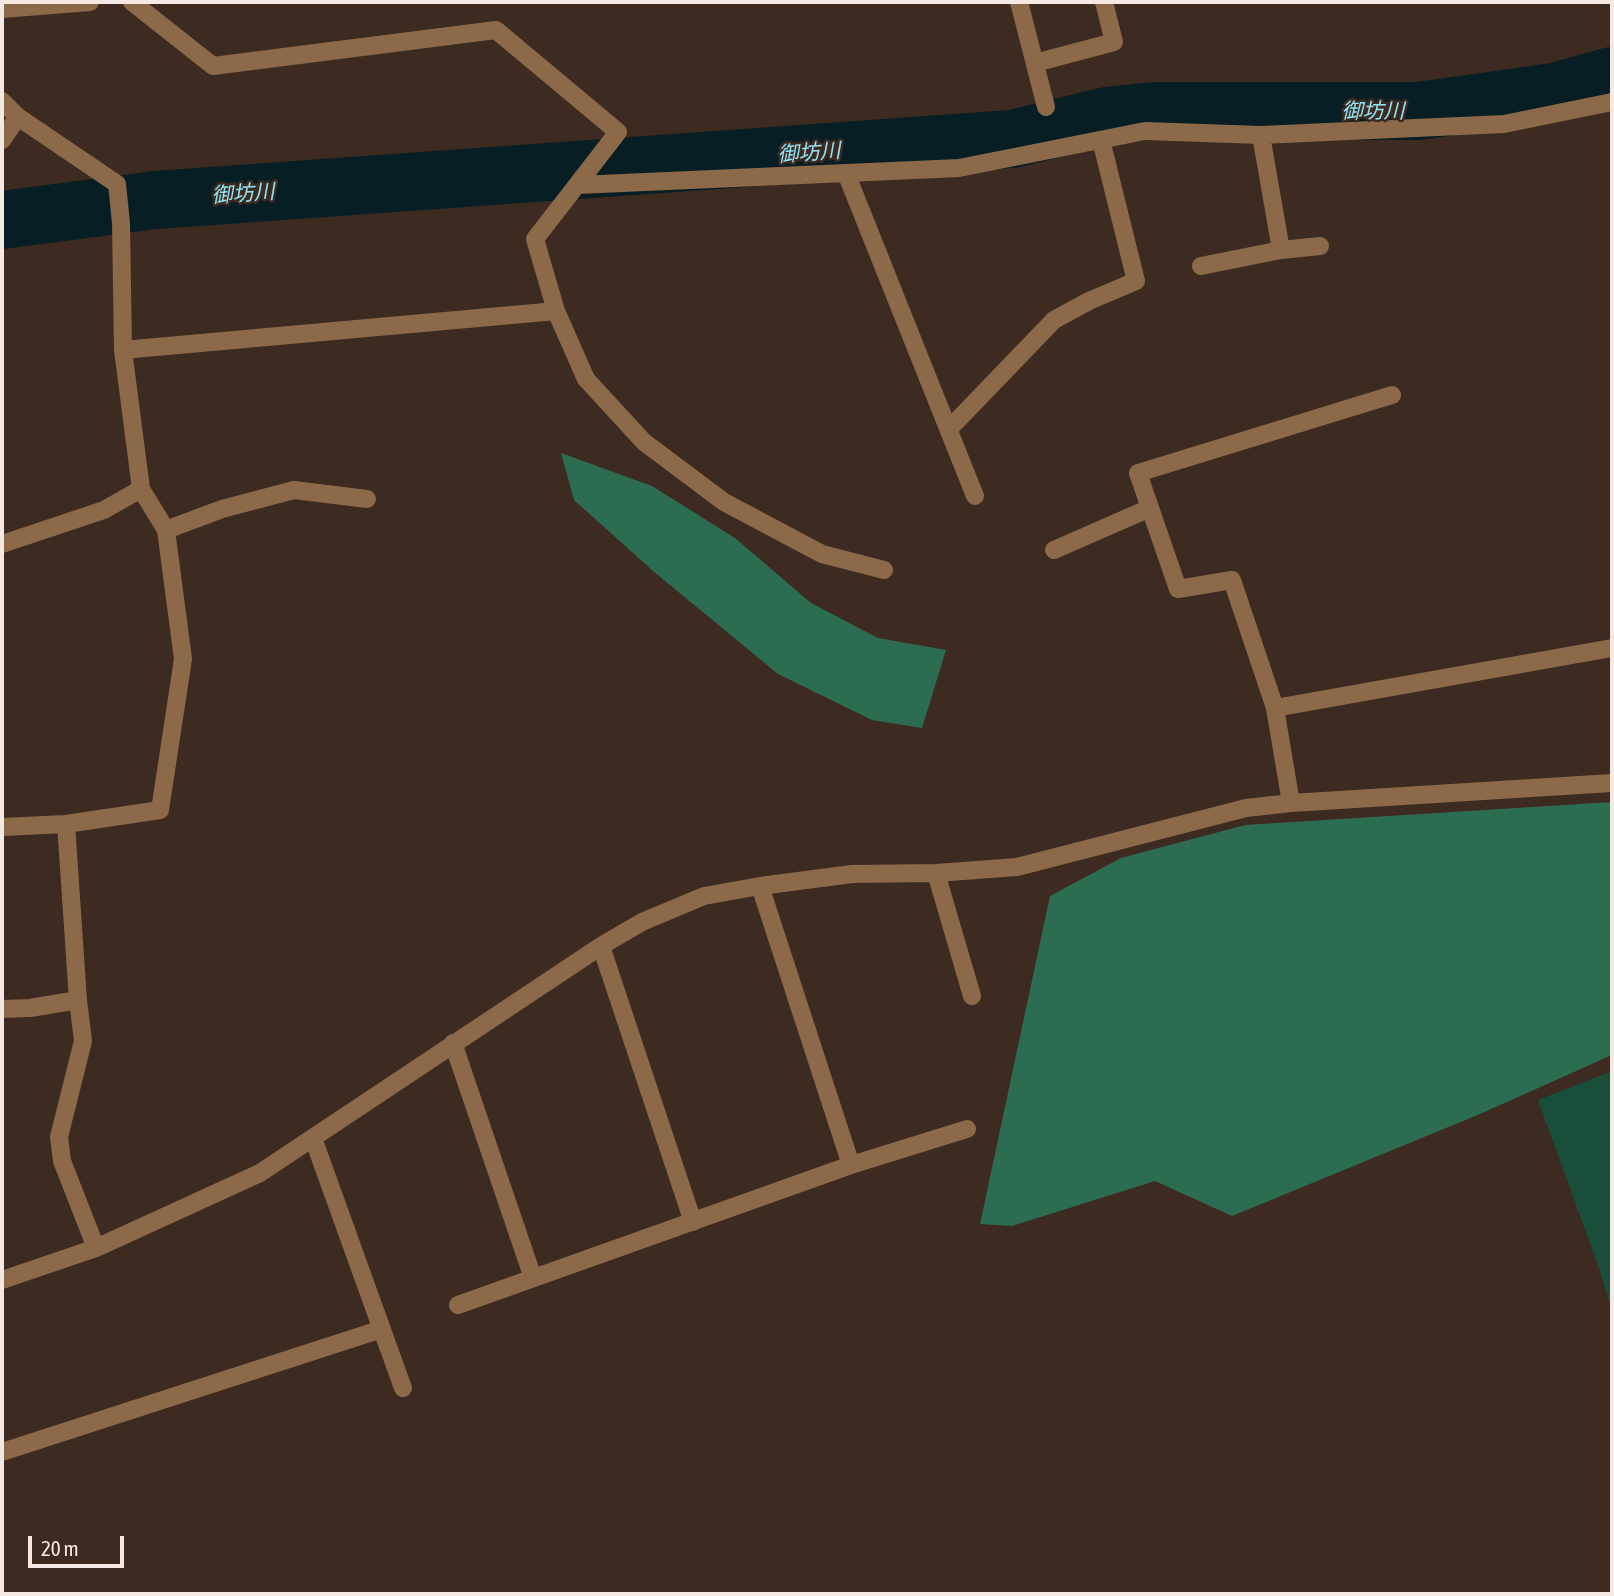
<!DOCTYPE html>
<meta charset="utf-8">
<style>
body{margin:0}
#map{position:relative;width:1614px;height:1596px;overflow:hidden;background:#3d2b21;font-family:"Asap Condensed",sans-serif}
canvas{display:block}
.frame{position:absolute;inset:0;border:4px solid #f6e9e3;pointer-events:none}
.scale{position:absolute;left:28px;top:1536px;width:96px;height:32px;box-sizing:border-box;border:4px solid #f6e9e3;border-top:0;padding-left:9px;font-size:21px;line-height:24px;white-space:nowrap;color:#f6e9e3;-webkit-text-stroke:5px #3d2b21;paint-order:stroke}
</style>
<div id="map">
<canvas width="1614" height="1596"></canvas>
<div class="frame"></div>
<div class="scale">20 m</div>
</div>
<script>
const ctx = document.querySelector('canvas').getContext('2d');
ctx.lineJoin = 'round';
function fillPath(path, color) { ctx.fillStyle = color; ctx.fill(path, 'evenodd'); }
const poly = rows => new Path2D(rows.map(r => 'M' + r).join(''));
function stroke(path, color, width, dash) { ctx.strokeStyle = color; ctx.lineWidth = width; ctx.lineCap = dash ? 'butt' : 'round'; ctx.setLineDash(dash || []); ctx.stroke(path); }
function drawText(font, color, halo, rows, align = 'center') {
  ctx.font = font + ' "Asap Condensed","Noto Sans JP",sans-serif'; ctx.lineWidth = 5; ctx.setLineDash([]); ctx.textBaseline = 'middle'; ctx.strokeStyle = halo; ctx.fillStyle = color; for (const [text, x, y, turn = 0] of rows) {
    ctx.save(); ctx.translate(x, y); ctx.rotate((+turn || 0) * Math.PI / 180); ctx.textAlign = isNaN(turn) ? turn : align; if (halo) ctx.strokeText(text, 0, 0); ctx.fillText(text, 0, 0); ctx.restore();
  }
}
const green = poly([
 [1612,1071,1612,1312,1600,1271,1538,1100]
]);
const forest = poly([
 [561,453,652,486,735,538,811,603,878,638,946,650,922,728,872,720,778,674,653,571,574,500],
 [1612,802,1612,1055,1480,1114,1232,1216,1155,1181,1012,1226,980,1224,1050,896,1121,858,1245,825]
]);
const river = poly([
 [2,220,155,200,1012,139,1107,116,1153,111,1418,111,1554,92,1612,76]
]);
const minor = poly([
 [132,2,213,66,496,30,618,132,535,239,556,311,586,379,644,442,724,502,822,554,884,570],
 [1019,2,1046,107],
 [2,9,90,2],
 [1035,63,1114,42,1104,2],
 [2,101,18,117,117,184,121,223,123,350,141,489,166,530,183,659,160,810,66,824,2,827],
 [1261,135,1281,250],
 [2,140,18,117],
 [846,173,975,496],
 [578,185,959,168,1145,131,1261,135,1504,124,1612,102],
 [1201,266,1281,250,1320,246],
 [123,350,556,311],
 [949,429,1054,320,1089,301,1136,281,1101,140],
 [166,530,222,509,294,490,367,499],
 [2,544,104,510,141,489],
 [1054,550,1150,508],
 [1275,708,1612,648],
 [1291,803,1275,708,1232,580,1178,589,1138,473,1392,395],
 [66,824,78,1000,83,1041,59,1137,62,1161,96,1248],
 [936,873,972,996],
 [760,886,851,1165],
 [601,946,693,1222],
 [2,1009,30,1008,78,1000],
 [453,1043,533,1278],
 [313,1138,403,1388],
 [2,1280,96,1248,260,1173,601,946,642,922,704,896,760,886,852,874,936,873,1017,867,1246,808,1291,803,1612,783],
 [458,1305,851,1165,967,1129],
 [2,1452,382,1329]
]);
const waterNames = [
 ["御坊川",1373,111],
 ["御坊川",809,153,-4],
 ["御坊川",243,194,-4]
];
fillPath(green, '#194f3a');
fillPath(forest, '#2c6d52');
stroke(river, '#071f24', 58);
stroke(minor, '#8b6949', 18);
drawText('italic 21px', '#8fe4f9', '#3d2b21', waterNames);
</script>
